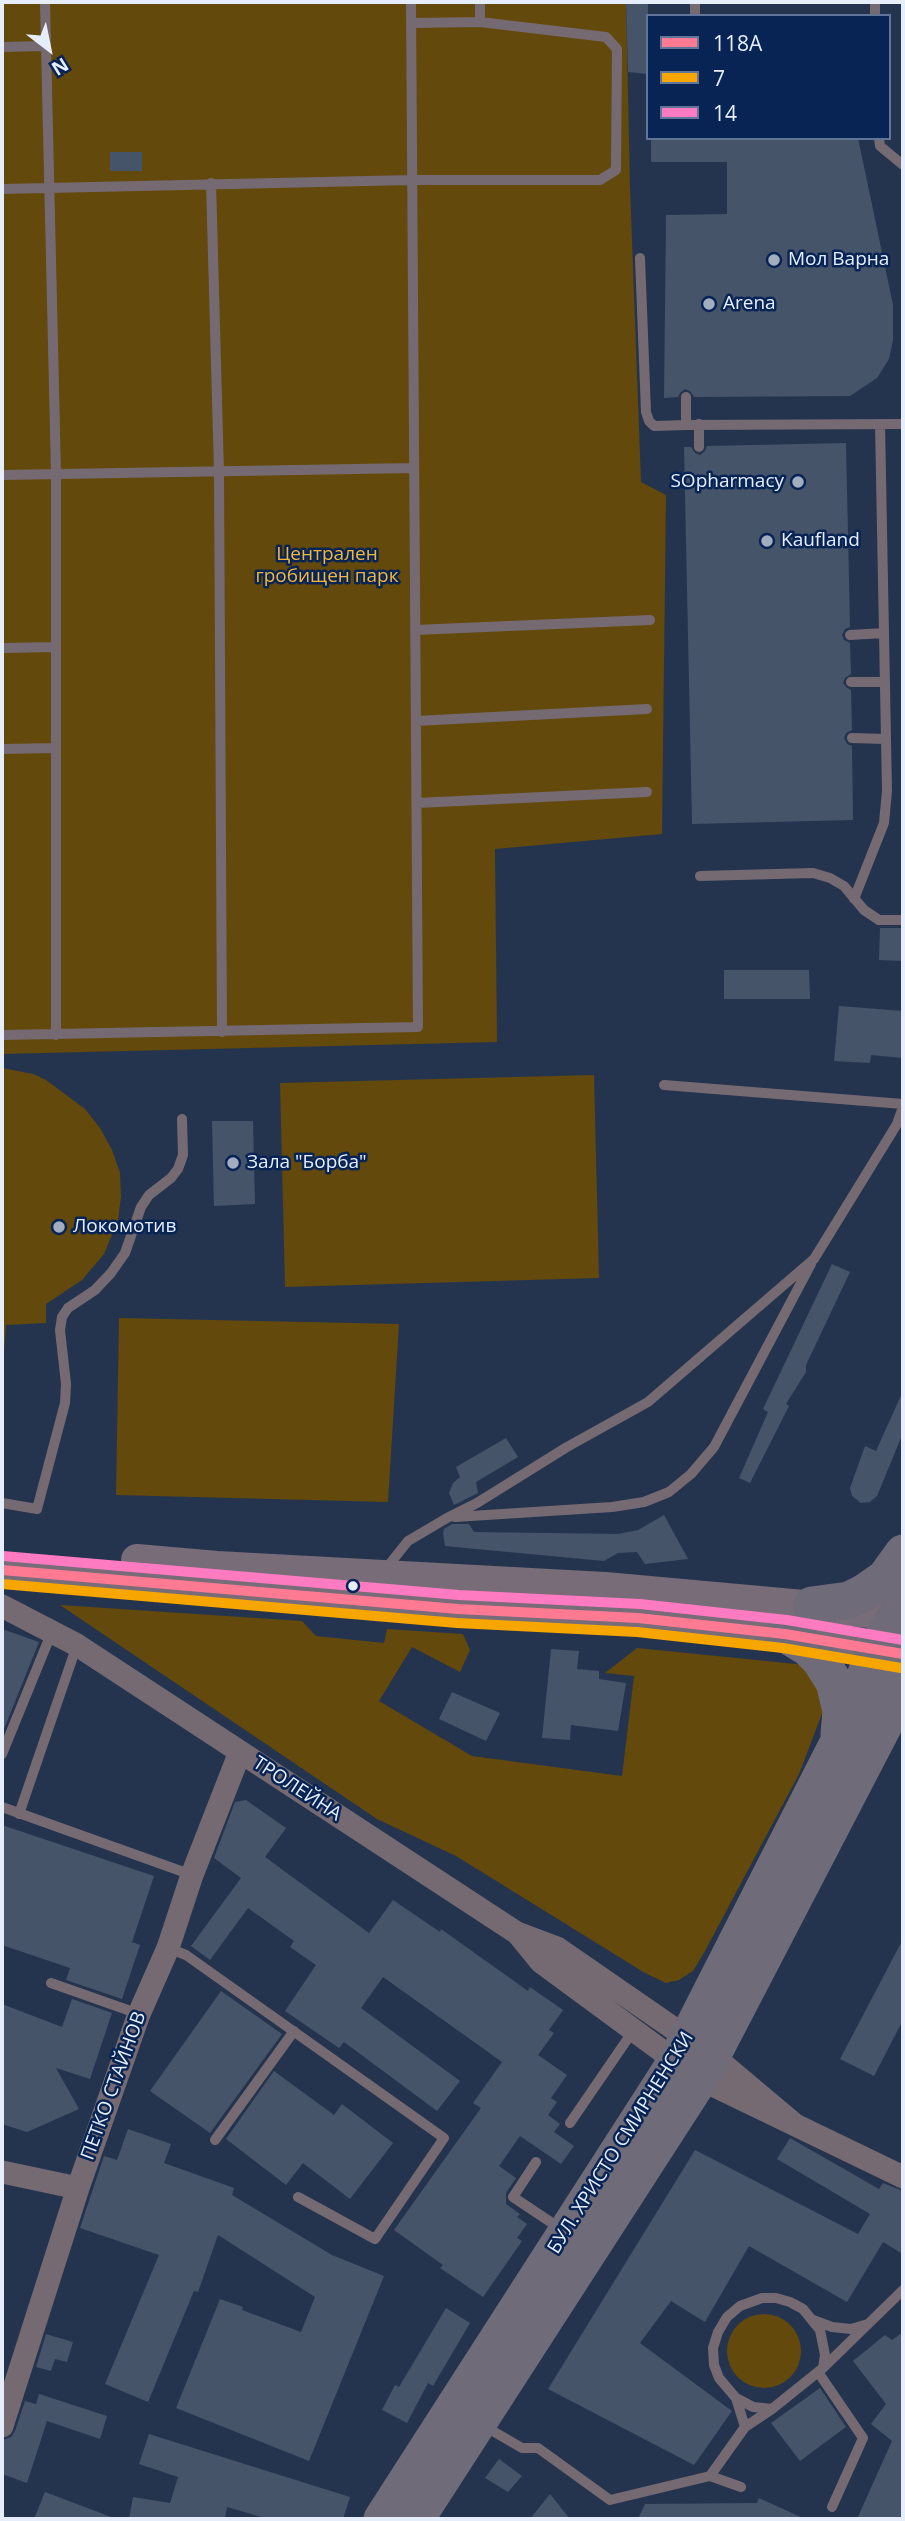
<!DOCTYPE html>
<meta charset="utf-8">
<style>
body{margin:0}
#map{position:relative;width:905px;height:2521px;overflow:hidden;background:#24344f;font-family:"Open Sans",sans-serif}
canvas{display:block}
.frame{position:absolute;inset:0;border:4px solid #e6eefb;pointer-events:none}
.legend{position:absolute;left:646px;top:14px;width:245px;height:126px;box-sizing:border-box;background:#072455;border:2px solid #607597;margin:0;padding:9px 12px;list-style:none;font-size:21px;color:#e6eefb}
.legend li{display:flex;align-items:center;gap:14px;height:35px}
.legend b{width:35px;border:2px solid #607597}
.north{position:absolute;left:14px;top:14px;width:70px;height:70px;-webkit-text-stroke:5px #072455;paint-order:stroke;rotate:148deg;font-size:19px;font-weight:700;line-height:28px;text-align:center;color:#e6eefb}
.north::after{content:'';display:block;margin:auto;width:24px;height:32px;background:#e6eefb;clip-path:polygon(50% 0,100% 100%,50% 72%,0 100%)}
</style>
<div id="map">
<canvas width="905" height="2521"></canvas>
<div class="frame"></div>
<ul class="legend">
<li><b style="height:9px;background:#fe7a93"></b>118А</li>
<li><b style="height:9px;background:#f7a600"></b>7</li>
<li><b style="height:9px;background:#fe7ac1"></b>14</li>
</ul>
<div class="north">N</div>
</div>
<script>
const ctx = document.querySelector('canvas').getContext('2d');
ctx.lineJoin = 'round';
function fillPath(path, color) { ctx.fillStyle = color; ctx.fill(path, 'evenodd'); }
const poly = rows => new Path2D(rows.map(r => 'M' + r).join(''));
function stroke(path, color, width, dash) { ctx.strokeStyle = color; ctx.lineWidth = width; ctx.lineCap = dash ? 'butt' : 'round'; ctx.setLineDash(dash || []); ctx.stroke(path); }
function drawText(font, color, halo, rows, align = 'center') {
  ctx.font = font + ' "Open Sans",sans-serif'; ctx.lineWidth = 5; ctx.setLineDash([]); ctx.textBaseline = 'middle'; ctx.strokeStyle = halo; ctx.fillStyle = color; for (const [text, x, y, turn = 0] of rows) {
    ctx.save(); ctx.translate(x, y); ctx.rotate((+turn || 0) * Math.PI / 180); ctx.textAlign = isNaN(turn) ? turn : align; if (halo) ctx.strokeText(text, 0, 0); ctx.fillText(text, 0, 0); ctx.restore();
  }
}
const green = poly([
 [2,2,626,2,630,187,641,482,666,495,662,834,495,849,497,1042,2,1054],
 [2,1068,33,1074,46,1080,85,1109,100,1128,112,1150,120,1173,121,1197,118,1220,104,1254,82,1280,46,1304,46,1323,6,1325,2,1381],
 [594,1075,599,1278,285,1287,280,1083],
 [119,1318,399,1324,388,1502,116,1495],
 [60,1605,302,1621,316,1636,384,1643,387,1629,463,1634,470,1650,460,1672,412,1647,379,1701,472,1756,622,1776,634,1676,605,1673,637,1648,806,1665,819,1678,823,1711,799,1774,705,1951,693,1971,679,1980,666,1983,645,1973,456,1856,377,1819],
 '727 2351a37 37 0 1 1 74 0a37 37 0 1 1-74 0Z'
]);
const building = poly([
 [626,2,648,2,648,74,628,72],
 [651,138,858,138,893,305,893,340,889,359,877,378,850,396,694,397,690,391,685,389,680,393,678,397,664,398,666,215,727,214,727,162,651,162],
 [110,152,142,152,142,171,110,171],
 [846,443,850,627,845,629,842,635,844,640,850,643,851,674,845,678,843,683,847,688,851,690,852,730,846,733,844,738,847,744,852,746,853,820,692,824,684,447,691,447,695,453,700,455,705,451,707,446],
 [880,928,903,928,903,961,879,960],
 [724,970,809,970,810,999,724,999],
 [839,1006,903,1011,903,1058,871,1055,870,1063,834,1061],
 [212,1121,253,1121,255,1204,214,1206],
 [832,1264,850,1272,806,1365,806,1372,786,1404,789,1406,750,1483,739,1478,768,1412,763,1409],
 [903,1391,903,1433,877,1496,870,1502,861,1503,852,1496,850,1488,865,1446,876,1451],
 [506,1438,518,1457,476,1482,478,1493,454,1505,449,1493,453,1483,460,1477,456,1467],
 [664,1515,688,1559,645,1564,637,1552,618,1553,604,1561,455,1547,445,1546,443,1533,444,1529,452,1524,469,1524,474,1532,618,1534,638,1530],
 [2,1629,39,1642,2,1734],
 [551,1649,579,1651,577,1669,599,1671,599,1679,626,1683,618,1731,571,1725,570,1740,542,1738],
 [452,1692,500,1713,486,1741,439,1719],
 [246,1800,286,1828,265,1857,369,1933,393,1900,440,1932,441,1929,528,1991,530,1987,563,2010,549,2030,554,2033,538,2055,567,2075,551,2098,557,2102,548,2115,560,2124,554,2132,574,2146,561,2164,520,2136,499,2166,516,2178,506,2193,506,2204,520,2214,517,2217,527,2224,517,2238,522,2241,483,2297,440,2268,443,2265,394,2230,481,2108,473,2103,502,2062,383,1977,361,2008,460,2081,437,2111,344,2042,339,2048,285,2011,316,1965,290,1947,294,1941,248,1908,210,1960,191,1946,241,1878,214,1858,235,1802],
 [2,1825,154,1876,132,1942,140,1945,122,1999,66,1980,70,1968,2,1945],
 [903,1939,903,2020,874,2076,840,2059],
 [221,1991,282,2034,210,2133,150,2091],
 [72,1999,112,2013,90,2079,56,2068,79,2109,27,2132,2,2124,2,2004,62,2027],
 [274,2071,334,2115,342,2104,393,2143,350,2199,303,2163,286,2185,226,2139],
 [128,2129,171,2144,164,2163,234,2188,232,2195,332,2255,384,2276,309,2461,176,2408,220,2299,243,2307,242,2310,301,2332,315,2297,218,2235,198,2292,194,2291,148,2402,105,2384,159,2255,80,2228,104,2156,117,2160],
 [790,2138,879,2189,883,2183,903,2191,903,2254,883,2242,847,2302,749,2246,705,2322,671,2301,640,2343,732,2411,694,2465,548,2389,695,2150,858,2234,870,2214,777,2159],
 [446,2308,470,2323,433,2386,428,2383,407,2423,382,2410,395,2385,399,2387],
 [903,2332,903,2519,857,2519,892,2441,871,2424,886,2404,853,2361,885,2335,892,2340],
 [46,2334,73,2342,67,2362,55,2359,51,2371,36,2367],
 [820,2388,846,2427,800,2461,771,2423],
 [39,2394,107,2416,100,2439,47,2421,27,2483,2,2474,2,2444,3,2440,11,2437,15,2431,25,2401,36,2404],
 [149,2434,350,2497,343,2519,268,2519,227,2507,225,2519,129,2519,133,2497,170,2503,178,2477,139,2464],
 [499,2459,522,2476,508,2492,485,2478],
 [45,2492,114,2518,114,2519,34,2519],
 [550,2494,570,2519,530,2519],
 [759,2498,805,2519,638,2519,645,2504,757,2503]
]);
const lane = poly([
 [45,2,56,474,56,1035],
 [480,2,480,22],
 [695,2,695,16],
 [875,2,875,16],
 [2,47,45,46],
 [879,138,880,146,903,165],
 [211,183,219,472,222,1032],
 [2,189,412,180,600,180,616,170,617,49,606,37,480,22,411,23],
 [640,258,646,412,649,421,654,426,686,425],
 [686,397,686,425,903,424],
 [699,424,699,447],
 [2,475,414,468],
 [415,630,650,620],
 [850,635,884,633],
 [2,648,56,647],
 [851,682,884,682],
 [416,721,647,709],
 [852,738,885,739],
 [2,749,56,748],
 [417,803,647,792],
 [700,876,813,873,830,878,844,886,864,910,879,920,903,920],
 [854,899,884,823,887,791,880,424],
 [2,1035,418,1027,411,2],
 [664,1085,903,1104],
 [2,1503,37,1509,65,1403,66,1384,60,1330,62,1317,68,1308,95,1290,111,1273,125,1253,141,1207,149,1195,171,1178,178,1169,183,1155,182,1119],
 [455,1517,612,1507,644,1502,669,1492,691,1474,714,1447,811,1264],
 [384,1571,408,1541,447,1518,477,1503,567,1447,648,1402,814,1259,897,1124,903,1107],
 [2,1754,51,1634],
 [2,1807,192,1875],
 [19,1814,77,1645],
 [168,1948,186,1955,444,2138,375,2239,298,2197],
 [51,1983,139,2014],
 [570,2123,633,2031],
 [215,2140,294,2031],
 [536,2162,513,2197,561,2229],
 [813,2320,832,2327,851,2329,868,2324],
 [818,2372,863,2438,832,2507],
 [736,2398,745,2427],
 [772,2409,753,2407,736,2398,719,2378,714,2365,713,2348,718,2332,727,2317,740,2306,762,2298,776,2298,790,2302,803,2309,820,2330,825,2355,823,2368],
 [484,2426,522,2448,538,2448,610,2500,710,2476,741,2487],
 [710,2476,745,2427,772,2409,823,2368,903,2290]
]);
const street = poly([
 [2,1606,77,1645,517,1933,557,1948,712,2055,794,2124],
 [519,1935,541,1962,700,2079,903,2177],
 [2,2172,78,2188],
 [2,2426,78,2188,139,2014,168,1948,192,1875,240,1752]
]);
const secondary = poly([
 [137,1560,217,1567,605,1588,903,1615],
 [2,1570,216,1589,335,1597,458,1609,638,1618,785,1634,903,1654]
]);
const primary = poly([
 [812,1605,849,1600,865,1592,885,1578,903,1553],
 [785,1634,808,1648,820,1660,834,1682,841,1711,839,1734],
 [382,2519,675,2063,837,1745,876,1649,898,1614,903,1600],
 [416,2519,700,2079,883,1727,903,1676]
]);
const bus1 = poly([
 [2,1570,458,1609,638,1618,785,1634,903,1654]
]);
const bus2 = poly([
 [2,1584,457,1623,637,1632,783,1648,901,1668]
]);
const bus3 = poly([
 [3,1556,459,1595,640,1604,787,1620,903,1640]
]);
const markers = [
 [774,260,7,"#a2adbf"],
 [709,304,7,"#a2adbf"],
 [798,482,7,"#a2adbf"],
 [767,541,7,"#a2adbf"],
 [233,1163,7,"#a2adbf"],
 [59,1227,7,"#a2adbf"],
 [353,1586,6,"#e6eefb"]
];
const poiNames = [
 ["Мол Варна",788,260],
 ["Arena",723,304],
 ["SOpharmacy",784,482,"right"],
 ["Kaufland",781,541],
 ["Зала \"Борба\"",247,1163],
 ["Локомотив",73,1227]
];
const parkNames = [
 ["Централен",327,555],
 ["гробищен парк",327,577]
];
const streetNames = [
 ["ТРОЛЕЙНА",297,1789,33],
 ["ПЕТКО СТАЙНОВ",114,2086,-70],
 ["БУЛ. ХРИСТО СМИРНЕНСКИ",621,2143,-58]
];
fillPath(green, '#63490b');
fillPath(building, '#46546a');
stroke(lane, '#766a72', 10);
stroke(street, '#766a72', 23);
stroke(secondary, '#776c77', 32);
stroke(primary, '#6f6b78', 37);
stroke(bus1, '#fe7a93', 10);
stroke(bus2, '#f7a600', 10);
stroke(bus3, '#fe7ac1', 10);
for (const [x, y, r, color] of markers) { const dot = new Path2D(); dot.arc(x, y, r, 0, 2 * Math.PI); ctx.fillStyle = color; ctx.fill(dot); stroke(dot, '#072455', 2.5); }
drawText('19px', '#e6eefb', '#072455', poiNames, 'left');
drawText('19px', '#f4b63a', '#072455', parkNames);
drawText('19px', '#e6eefb', '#072455', streetNames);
</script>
